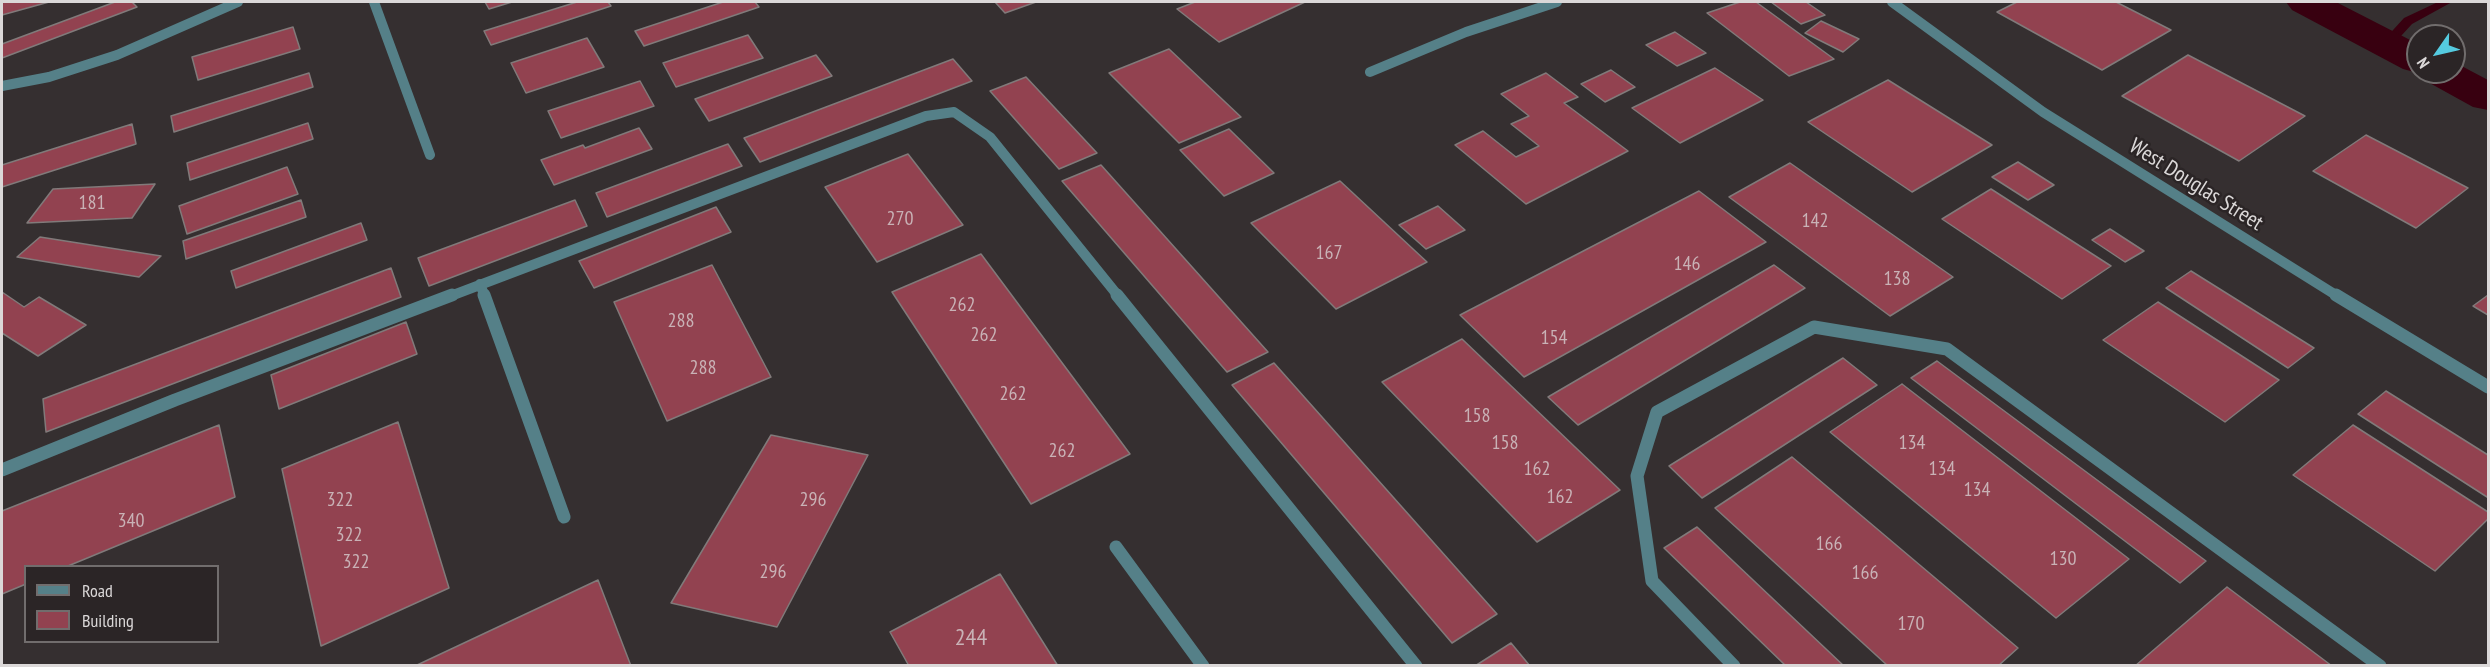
<!DOCTYPE html>
<style>
body{margin:0}
#map{position:relative;width:2490px;height:667px;overflow:hidden;background:#352f30;font-family:"PT Sans Narrow",sans-serif}
canvas{display:block}
.frame{position:absolute;inset:0;border:3px solid #dbd8d8;pointer-events:none}
.legend{position:absolute;left:24px;top:565px;width:195px;height:78px;box-sizing:border-box;background:#2b2526;border:2px solid #716d6d;margin:0;padding:8px 10px;list-style:none;font-size:18px;color:#dbd8d8}
.legend li{display:flex;align-items:center;gap:12px;height:30px}
.legend b{width:30px;border:2px solid #716d6d}
.north{position:absolute;left:2406px;top:24px;width:60px;height:60px;box-sizing:border-box;background:#2b2526;border:2px solid #716d6d;border-radius:50%;rotate:236deg;font-size:16px;font-weight:700;line-height:24px;text-align:center;color:#dbd8d8}
.north::after{content:'';display:block;margin:auto;width:21px;height:27px;background:#55cadf;clip-path:polygon(50% 0,100% 100%,50% 72%,0 100%)}
</style>
<div id="map">
<canvas width="2490" height="667"></canvas>
<div class="frame"></div>
<ul class="legend">
<li><b style="height:8px;background:#558088"></b>Road</li>
<li><b style="height:16px;background:#924250"></b>Building</li>
</ul>
<div class="north">N</div>
</div>
<script>
const ctx = document.querySelector('canvas').getContext('2d');
ctx.lineJoin = 'round';
const poly = rows => new Path2D(rows.map(r => 'M' + r).join(''));
function fillPath(path, color) { ctx.fillStyle = color; ctx.fill(path, 'evenodd'); }
function stroke(path, color, width, dash) { ctx.strokeStyle = color; ctx.lineWidth = width; ctx.lineCap = dash ? 'butt' : 'round'; ctx.setLineDash(dash || []); ctx.stroke(path); }
function drawText(font, color, halo, rows, align = 'center') {
  ctx.font = font + ' "PT Sans Narrow",sans-serif'; ctx.lineWidth = 5; ctx.setLineDash([]); ctx.textBaseline = 'middle'; ctx.strokeStyle = halo; ctx.fillStyle = color; for (const [text, x, y, turn = 0] of rows) {
    ctx.save(); ctx.translate(x, y); ctx.rotate((+turn || 0) * Math.PI / 180); ctx.textAlign = isNaN(turn) ? turn : align; if (halo) ctx.strokeText(text, 0, 0); ctx.fillText(text, 0, 0); ctx.restore();
  }
}
const stream = poly([
 [2438,2,2452,2,2412,24,2391,47,2383,47,2383,41,2404,18,2438,2]
]);
const canal = poly([
 [2286,2,2336,2,2418,44,2418,72,2454,72,2454,62,2488,80,2488,110,2473,107,2426,81,2420,72,2418,73,2403,69,2292,10,2286,2]
]);
const building = poly([
 [2,2,49,2,2,15,2,2],
 [115,2,132,2,137,7,2,58,2,44,115,2],
 [485,2,512,2,489,9,485,2],
 [577,2,608,2,611,6,491,45,484,31,577,2],
 [723,2,755,2,759,7,644,46,635,31,723,2],
 [995,2,1036,2,1005,13,995,2],
 [1195,2,1305,2,1219,42,1177,9,1195,2],
 [1740,2,1756,2,1834,59,1789,76,1707,13,1740,2],
 [1771,2,1806,2,1825,15,1801,24,1771,2],
 [2017,2,2116,2,2171,30,2102,70,1997,12,2017,2],
 [1821,21,1859,39,1843,52,1805,33,1821,21],
 [293,27,300,49,198,80,192,57,293,27],
 [1675,32,1706,53,1677,66,1646,45,1675,32],
 [748,35,763,58,676,87,663,63,748,35],
 [587,38,604,67,526,93,511,63,587,38],
 [1169,49,1241,117,1179,143,1109,73,1169,49],
 [816,55,832,76,709,121,695,99,816,55],
 [2188,55,2305,116,2239,161,2122,96,2188,55],
 [953,59,972,81,760,162,744,138,953,59],
 [1715,68,1763,100,1680,143,1632,108,1715,68],
 [1611,70,1635,87,1605,102,1581,84,1611,70],
 [309,73,313,87,174,132,171,116,309,73],
 [1546,73,1578,97,1564,103,1628,151,1526,204,1455,145,1483,131,1516,157,1539,146,1511,124,1529,116,1501,94,1546,73],
 [1026,77,1097,153,1059,169,990,91,1026,77],
 [1888,80,1992,145,1912,192,1808,122,1888,80],
 [640,81,654,106,561,138,548,111,640,81],
 [308,123,313,139,190,180,187,163,308,123],
 [132,124,136,144,2,187,2,165,132,124],
 [639,128,652,149,554,185,541,160,583,145,585,148,639,128],
 [1229,129,1274,173,1224,196,1180,150,1229,129],
 [2366,135,2468,188,2416,228,2313,171,2366,135],
 [728,144,742,166,607,217,596,193,728,144],
 [908,154,963,225,877,262,825,187,908,154],
 [2018,162,2054,185,2028,200,1992,177,2018,162],
 [1790,163,1953,277,1890,316,1729,197,1790,163],
 [1101,165,1268,352,1227,372,1062,181,1101,165],
 [287,167,298,194,187,234,179,206,287,167],
 [1340,181,1427,262,1336,309,1251,223,1340,181],
 [155,184,132,218,27,223,53,189,155,184],
 [1991,189,2111,266,2062,299,1942,219,1991,189],
 [1699,191,1766,242,1524,377,1460,315,1699,191],
 [301,200,306,217,186,259,183,241,301,200],
 [575,200,587,226,429,286,418,258,575,200],
 [1438,206,1465,230,1426,249,1399,225,1438,206],
 [716,207,731,232,594,288,579,261,716,207],
 [361,223,367,240,236,288,231,271,361,223],
 [2110,229,2144,251,2125,262,2092,240,2110,229],
 [40,237,161,256,139,277,17,257,40,237],
 [981,254,1130,454,1031,504,892,292,981,254],
 [712,265,771,377,667,421,614,302,712,265],
 [1774,265,1805,288,1578,425,1548,397,1774,265],
 [391,268,401,297,46,432,43,399,391,268],
 [2191,271,2314,348,2288,368,2166,288,2191,271],
 [2,292,24,307,39,297,86,325,38,356,2,333,2,292],
 [2488,295,2488,315,2473,306,2488,295],
 [2158,302,2279,380,2225,422,2103,340,2158,302],
 [406,322,417,354,279,409,271,375,406,322],
 [1462,339,1620,490,1537,542,1382,382,1462,339],
 [1843,358,1877,385,1702,498,1669,466,1843,358],
 [1937,361,2206,561,2180,583,1911,378,1937,361],
 [1274,363,1497,614,1452,643,1232,385,1274,363],
 [1902,384,2129,559,2056,618,1830,432,1902,384],
 [2386,391,2488,455,2488,495,2487,497,2358,414,2386,391],
 [398,422,449,588,321,646,282,469,398,422],
 [219,425,235,497,68,566,26,566,26,584,2,594,2,511,219,425],
 [2353,425,2488,512,2488,519,2435,571,2293,475,2353,425],
 [771,435,868,455,777,627,671,603,771,435],
 [1792,457,2018,648,1998,666,1888,666,1715,508,1792,457],
 [1697,527,1844,666,1786,666,1664,548,1697,527],
 [1000,574,1058,666,909,666,890,632,1000,574],
 [598,580,631,666,415,666,598,580],
 [2227,587,2332,666,2135,666,2227,587],
 [1511,643,1530,666,1475,666,1511,643]
]);
const laneFar1 = poly([
 [480,284,485,297],
 [448,297,926,116,954,112,990,137,1119,297]
]);
const lane = poly([
 [484,295,564,517],
 [1117,295,1416,666],
 [2,470,175,400,452,295],
 [1116,547,1203,666],
 [1734,666,1652,581,1637,476,1657,412,1814,327,1947,349,2380,666]
]);
const streetFar1 = poly([
 [374,2,430,155],
 [1892,2,2043,112,2339,297],
 [1370,72,1466,32,1557,2],
 [2,86,49,77,117,55,238,2]
]);
const street = poly([
 [2336,295,2488,387]
]);
const numberNames = [
 ["181",92,203],
 ["270",900,219],
 ["142",1815,221],
 ["167",1329,253],
 ["146",1687,264],
 ["138",1897,279],
 ["262",962,305],
 ["288",681,321],
 ["262",984,335],
 ["154",1554,338],
 ["288",703,368],
 ["262",1013,394],
 ["158",1477,416],
 ["158",1505,443],
 ["134",1912,443],
 ["262",1062,451],
 ["162",1537,469],
 ["134",1942,469],
 ["134",1977,490],
 ["162",1560,497],
 ["322",340,500],
 ["296",813,500],
 ["340",131,521],
 ["322",349,535],
 ["166",1829,544],
 ["130",2063,559],
 ["322",356,562],
 ["296",773,572],
 ["166",1865,573],
 ["170",1911,624]
];
const streetNames = [
 ["West Douglas Street",2196,185,32]
];
const nearNumbernames = [
 ["244",971,638]
];
fillPath(stream, '#380010');
fillPath(canal, '#380010');
fillPath(building, '#924250');
stroke(building, '#817a7a', 1.5);
stroke(laneFar1, '#558088', 10);
stroke(lane, '#558088', 13);
stroke(streetFar1, '#558088', 10);
stroke(street, '#558088', 13);
drawText('20px', '#c9b2b6', null, numberNames);
drawText('22px', '#dbd8d8', '#2b2526', streetNames);
drawText('24px', '#c9b2b6', null, nearNumbernames);
</script>
